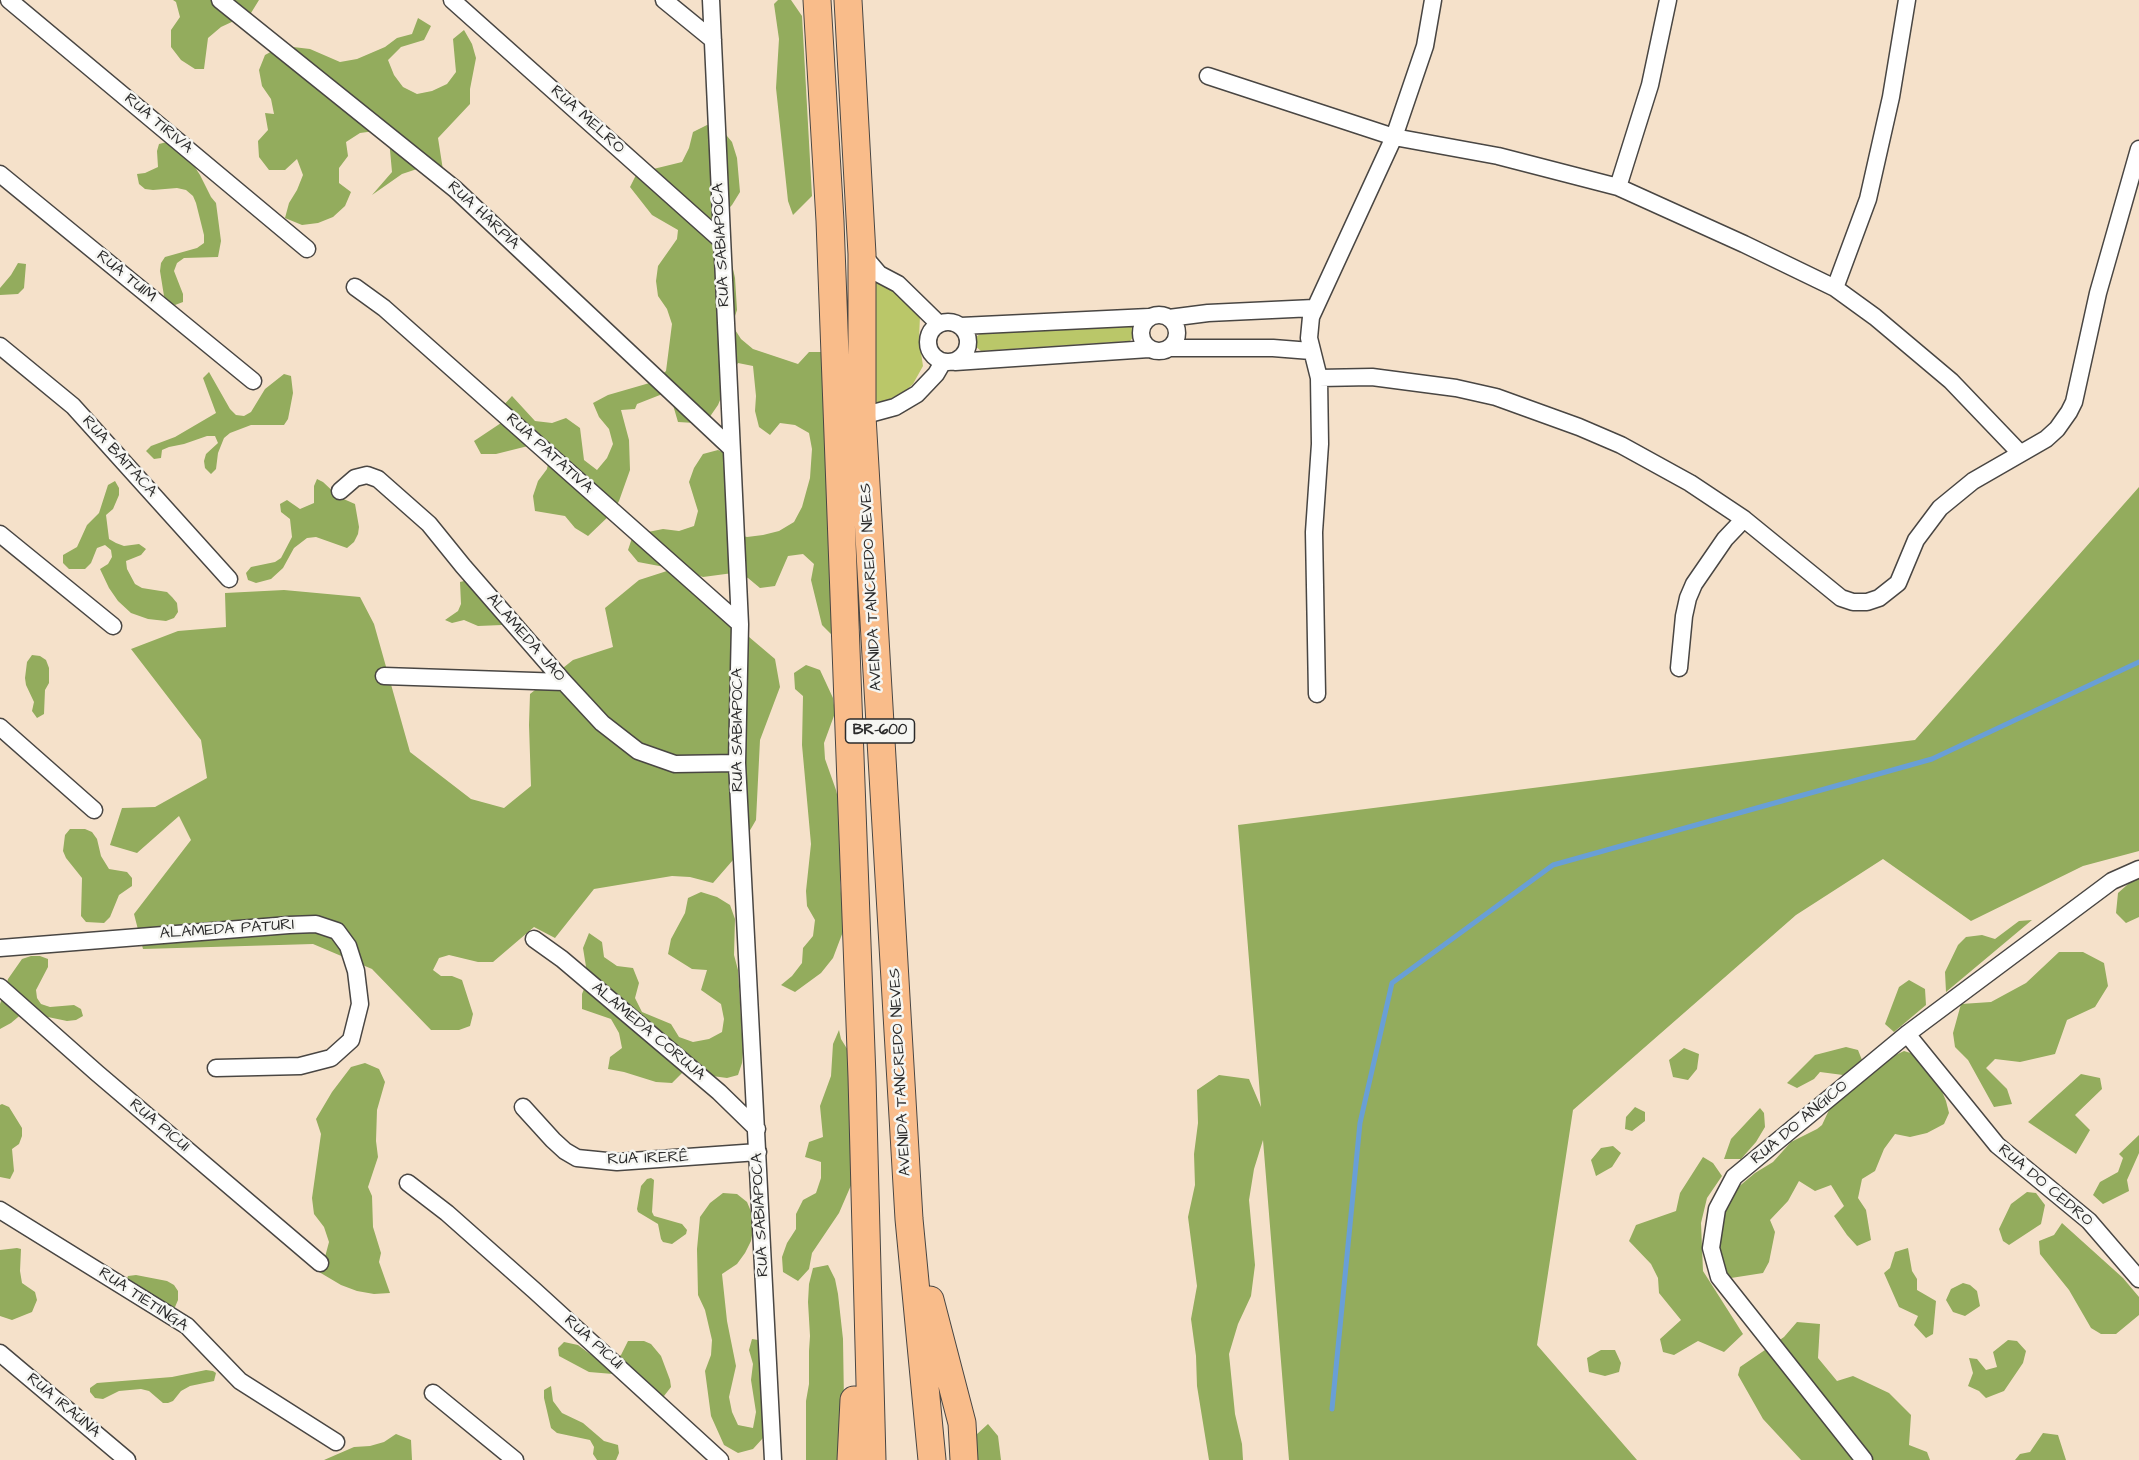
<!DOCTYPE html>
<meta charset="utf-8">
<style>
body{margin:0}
canvas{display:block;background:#f5e1ca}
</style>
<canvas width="2139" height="1460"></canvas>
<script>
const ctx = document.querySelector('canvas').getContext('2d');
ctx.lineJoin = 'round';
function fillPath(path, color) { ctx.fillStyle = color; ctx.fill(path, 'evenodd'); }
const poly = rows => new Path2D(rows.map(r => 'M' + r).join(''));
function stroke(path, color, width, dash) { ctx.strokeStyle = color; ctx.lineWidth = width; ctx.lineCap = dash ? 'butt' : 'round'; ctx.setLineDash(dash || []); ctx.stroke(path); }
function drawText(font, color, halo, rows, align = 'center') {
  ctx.font = font + ' "Architects Daughter",sans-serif'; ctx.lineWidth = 5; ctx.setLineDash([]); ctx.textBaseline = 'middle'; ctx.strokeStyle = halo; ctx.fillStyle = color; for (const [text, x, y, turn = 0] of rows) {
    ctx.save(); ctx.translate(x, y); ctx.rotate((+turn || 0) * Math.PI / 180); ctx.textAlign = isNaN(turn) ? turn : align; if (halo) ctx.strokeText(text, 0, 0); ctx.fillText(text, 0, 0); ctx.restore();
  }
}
const green = poly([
 [866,278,888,284,920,316,919,339,923,366,913,384,905,391,884,402,872,404],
 [1128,324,1132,326,1136,334,1130,341,981,351,974,345,976,337,980,334]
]);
const forest = poly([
 [173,0,259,0,251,13,221,27,208,38,204,69,195,69,181,60,171,47,171,30,180,17,176,2],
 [778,0,791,0,802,16,812,196,793,215,788,201,776,88,779,39,774,4],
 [418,18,431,26,424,40,401,47,388,60,394,75,403,87,417,94,432,91,447,84,456,72,453,39,464,30,472,44,476,58,470,89,470,104,438,138,443,170,429,179,417,169,402,174,372,195,392,172,389,139,375,131,360,133,346,142,348,156,339,168,339,183,351,192,345,206,333,217,318,223,302,225,285,218,289,203,297,190,303,175,297,159,285,170,269,170,259,157,258,141,268,130,265,113,274,114,271,99,262,86,259,70,265,55,278,48,293,47,310,49,340,62,357,59,385,47,397,38,412,34],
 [707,125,722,130,732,142,737,158,740,192,732,205,721,216,735,278,737,310,732,325,741,339,753,349,798,364,809,352,825,352,833,636,822,625,811,580,814,564,803,554,788,556,775,586,760,588,748,578,733,573,703,577,675,567,670,568,638,562,628,550,633,535,663,529,679,531,694,526,698,511,689,482,694,468,703,454,718,450,732,457,731,533,747,537,763,535,779,531,794,522,802,507,810,478,812,449,809,433,795,425,780,423,770,435,759,427,755,411,756,396,753,366,738,363,730,376,718,405,709,418,695,423,678,422,673,405,665,393,637,404,635,409,621,410,629,440,630,470,619,501,611,514,588,536,575,528,565,516,535,511,533,496,538,481,547,469,550,454,540,443,496,454,481,454,474,441,501,423,501,408,512,396,535,421,552,423,566,418,580,428,584,460,597,470,607,458,613,444,609,429,599,417,593,403,608,395,653,382,666,371,672,324,667,309,658,296,656,281,658,266,677,239,678,230,652,215,630,187,637,173,682,162,689,148,693,132],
 [167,142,191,161,200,175,211,197,216,203,221,241,218,257,184,258,177,263,174,271,183,294,183,302,175,305,168,302,164,296,160,271,161,263,165,257,197,248,204,243,204,235,196,203,193,196,186,190,177,188,153,190,145,189,139,184,137,174,145,173,158,167,157,151,159,144],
 [18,263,26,264,24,288,18,294,0,295,0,288,11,275],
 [209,372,230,409,236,415,244,416,251,412,265,389,284,374,291,376,293,393,288,419,284,425,251,425,230,433,224,438,218,453,216,469,211,474,205,468,204,461,206,454,218,443,215,436,207,436,184,444,169,447,162,450,161,458,154,459,146,451,151,446,175,437,216,413,203,378],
 [317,479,323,482,339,497,355,504,359,527,358,534,354,542,347,548,316,537,307,538,294,548,283,568,271,579,256,583,248,580,246,573,251,567,275,562,281,558,292,537,290,519,281,512,280,504,287,500,300,509,314,503,314,486],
 [115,481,119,488,119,495,113,509,106,515,109,539,116,543,124,546,139,544,146,549,141,555,126,561,127,569,135,584,142,588,167,592,172,597,177,603,178,612,174,618,166,621,148,619,131,613,118,601,109,588,100,569,108,564,112,557,111,550,105,545,97,548,91,563,85,569,69,569,63,563,63,555,77,547,87,525,99,513,108,485],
 [2139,487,2139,851,2083,866,1971,921,1883,859,1796,915,1573,1110,1537,1345,1637,1460,1289,1460,1263,1140,1254,1169,1249,1200,1255,1265,1251,1296,1238,1324,1229,1354,1235,1414,1242,1444,1243,1460,1209,1460,1197,1386,1196,1356,1191,1319,1197,1286,1188,1217,1195,1185,1194,1154,1198,1123,1197,1090,1219,1075,1249,1079,1261,1107,1238,825,1915,740],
 [670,570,775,659,780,687,760,740,756,820,749,832,746,845,713,883,690,877,672,876,594,889,555,938,534,927,493,962,478,962,449,955,439,958,433,970,441,976,452,976,462,980,473,1014,470,1026,459,1030,431,1030,372,969,313,944,143,949,134,914,191,840,179,816,137,853,110,845,122,808,155,807,207,778,201,740,131,649,178,631,226,627,225,593,284,590,360,597,374,624,410,752,471,799,504,808,531,786,529,725,530,694,573,660,613,647,605,608,639,580],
 [468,580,509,622,502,625,478,626,464,620,452,623,445,620,458,611,461,604,460,582],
 [32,655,40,656,46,660,49,668,49,683,45,690,44,714,37,718,32,711,34,702,26,685,25,678,27,662],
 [806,665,820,670,833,698,835,713,824,743,825,759,836,790,843,819,845,849,840,882,844,929,833,958,821,973,795,992,781,985,792,976,802,963,803,948,813,936,815,920,807,906,806,891,811,844,802,745,803,696,795,689,794,673],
 [70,829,85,829,92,832,97,839,101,856,109,869,127,872,132,878,132,886,119,895,110,917,104,923,86,922,81,916,82,878,66,858,63,851,65,835],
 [2136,877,2139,877,2139,917,2126,923,2116,913,2118,893],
 [701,892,717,897,730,905,735,919,734,955,738,970,743,1051,742,1063,738,1075,727,1078,683,1072,672,1083,656,1082,624,1072,608,1069,610,1057,622,1048,619,1033,611,1019,582,1009,582,994,588,979,583,948,589,933,602,942,604,957,617,966,633,968,639,983,635,998,642,1012,671,1024,679,1037,693,1042,709,1039,722,1032,724,1019,721,1004,701,990,707,970,692,969,668,954,671,939,685,913,688,898],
 [2032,920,1946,992,1945,972,1958,945,1966,937,1982,935,1995,939,2019,921],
 [2059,952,2083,952,2104,963,2108,986,2095,1007,2067,1020,2055,1054,2020,1062,1995,1059,1986,1068,2007,1089,2012,1104,1994,1107,1968,1060,1955,1047,1953,1033,1961,1004,1991,1002,2026,983],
 [31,956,40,956,48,959,48,967,36,990,37,998,41,1004,50,1007,74,1005,81,1009,83,1016,76,1020,67,1021,24,1012,11,1023,0,1029,0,1004,8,979,22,959],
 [1909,980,1925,989,1926,1005,1894,1032,1885,1024,1899,987],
 [839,1030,841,1039,849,1052,854,1088,849,1103,852,1183,839,1213,812,1253,809,1269,798,1281,783,1272,782,1257,787,1243,796,1229,796,1214,803,1200,816,1193,821,1178,821,1162,805,1157,809,1142,823,1137,820,1106,831,1076,833,1044],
 [1846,1047,1858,1050,1862,1060,1843,1075,1820,1072,1814,1079,1797,1088,1787,1083,1815,1055],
 [1684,1048,1699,1054,1697,1069,1688,1080,1673,1077,1669,1060],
 [1904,1051,1917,1055,1936,1077,1946,1101,1949,1113,1944,1124,1927,1133,1910,1137,1895,1134,1884,1149,1875,1171,1862,1179,1858,1198,1866,1210,1871,1240,1857,1246,1847,1235,1834,1216,1844,1206,1831,1185,1815,1191,1799,1181,1788,1201,1770,1220,1775,1232,1769,1262,1763,1273,1731,1278,1719,1271,1715,1245,1722,1213,1736,1189,1755,1173,1773,1162,1791,1142,1817,1129,1822,1125,1829,1110,1877,1064],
 [365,1063,379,1069,385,1082,377,1110,376,1141,378,1157,368,1187,372,1196,373,1227,381,1253,379,1262,390,1293,374,1294,357,1291,341,1285,314,1269,325,1257,329,1242,324,1227,314,1214,312,1198,321,1134,316,1119,332,1092,351,1067],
 [2081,1074,2100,1078,2102,1089,2075,1115,2090,1130,2076,1154,2028,1122],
 [2,1104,9,1107,22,1128,22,1136,19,1144,12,1149,14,1171,10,1179,0,1177,0,1105],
 [1635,1107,1645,1112,1645,1121,1632,1131,1625,1129,1626,1117],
 [1760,1108,1764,1113,1765,1127,1756,1142,1741,1159,1724,1159,1731,1139],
 [2139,1135,2139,1153,2127,1180,2129,1191,2103,1204,2093,1195,2100,1182,2118,1172,2123,1158,2119,1154],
 [1613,1146,1621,1153,1612,1167,1596,1176,1591,1160,1601,1148],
 [1703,1157,1713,1163,1722,1176,1707,1198,1701,1223,1703,1271,1743,1334,1724,1352,1698,1341,1674,1355,1663,1352,1660,1339,1681,1320,1659,1293,1658,1278,1651,1264,1629,1241,1636,1225,1676,1211,1680,1193],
 [651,1178,654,1180,652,1212,654,1216,682,1224,687,1230,686,1234,672,1244,663,1242,661,1239,658,1224,638,1212,637,1209,641,1186,647,1179],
 [2027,1192,2036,1193,2045,1205,2041,1224,2009,1245,2003,1241,1999,1229,2011,1204],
 [723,1193,737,1194,747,1202,752,1214,753,1230,751,1241,745,1253,737,1264,722,1274,727,1321,736,1366,729,1397,732,1412,738,1425,753,1428,756,1412,751,1380,753,1364,749,1350,752,1339,758,1340,761,1347,765,1392,763,1438,753,1449,738,1453,724,1445,711,1416,705,1371,711,1355,712,1340,705,1310,698,1295,697,1249,700,1217,710,1203],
 [2062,1223,2123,1278,2139,1297,2139,1315,2116,1334,2101,1334,2091,1328,2069,1290,2040,1254,2039,1241,2054,1235],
 [17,1248,21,1249,20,1271,22,1283,35,1292,37,1300,32,1312,12,1320,0,1316,0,1250],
 [1908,1248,1912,1271,1917,1279,1917,1290,1936,1301,1933,1334,1926,1338,1914,1325,1918,1316,1899,1307,1884,1273,1890,1268,1895,1252],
 [828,1265,835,1279,838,1294,843,1339,844,1403,841,1448,837,1460,806,1460,806,1401,809,1384,809,1351,810,1336,808,1302,809,1284,813,1268],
 [136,1275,167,1281,174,1285,178,1291,178,1300,175,1307,167,1307,126,1281,128,1276],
 [1963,1283,1970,1285,1977,1291,1980,1306,1965,1316,1953,1312,1946,1300,1951,1289],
 [1797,1322,1820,1324,1818,1358,1837,1381,1853,1376,1889,1393,1911,1415,1909,1445,1927,1452,1930,1460,1801,1460,1763,1419,1738,1375,1740,1367,1784,1337],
 [2008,1340,2017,1341,2026,1351,2023,1363,2004,1391,1986,1398,1979,1391,1968,1386,1973,1373,1969,1358,1977,1359,1986,1370,1997,1367,1993,1352],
 [628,1341,644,1341,651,1344,661,1356,670,1380,671,1387,664,1396,657,1397,626,1383,613,1374,589,1372,559,1356,558,1348,564,1342,578,1345,590,1354,614,1359,621,1355],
 [1601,1350,1615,1350,1621,1363,1619,1372,1605,1376,1589,1372,1587,1358],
 [206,1370,213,1371,216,1373,214,1381,190,1386,181,1391,173,1401,168,1403,163,1403,149,1391,141,1389,119,1391,103,1399,95,1398,90,1392,90,1388,97,1383,172,1377],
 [551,1386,553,1401,562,1413,583,1423,604,1441,618,1445,619,1453,616,1460,597,1460,593,1454,594,1447,590,1440,557,1433,551,1428,544,1398,544,1390],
 [988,1424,998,1436,1001,1460,974,1460,976,1435],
 [2043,1433,2058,1435,2066,1460,2015,1460,2020,1454,2030,1452],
 [396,1434,411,1440,412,1460,324,1460,354,1447,370,1446,384,1442]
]);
const stream = poly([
 [1332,1409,1360,1123,1392,983,1553,865,1932,759,2139,662]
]);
const minor = poly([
 [9,0,307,249],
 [220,0,455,189,731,448],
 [452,0,722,241],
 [664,0,713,40],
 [711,0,740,624,737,763,773,1460],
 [1208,76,1394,137,1498,156,1618,187,1744,244,1835,288,1875,317,1951,381,2020,453],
 [0,174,253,381],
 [1618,187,1650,85,1668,0],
 [862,254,879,274,898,284,939,324],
 [355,287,384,308,740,624],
 [1835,288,1868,199,1891,97,1907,0],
 '1141 333a18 18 0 1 1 36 0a18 18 0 1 1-36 0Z',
 [1169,318,1208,313,1314,308],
 '928 342a20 20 0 1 1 40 0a20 20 0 1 1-40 0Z',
 [961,326,1149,317],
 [0,346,73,406,229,579],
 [1169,348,1273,348,1311,351],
 [955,362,1149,349],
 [1319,378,1372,377,1456,388,1496,397,1579,427,1621,445,1690,483,1744,519,1841,598,1853,602,1867,602,1879,598,1898,583,1916,540,1940,508,1973,481,2046,439,2057,429,2069,412,2074,402,2098,293,2139,149],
 [862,416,895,407,917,394,936,374,943,362],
 [340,491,355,478,367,475,378,479,429,524,463,566,564,682,602,723,638,751,675,764,737,763],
 [0,534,113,626],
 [1679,668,1684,616,1688,598,1694,584,1725,539,1744,519],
 [384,676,564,682],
 [1317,694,1314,532,1320,444,1319,378,1309,338,1311,317,1394,137,1425,46,1433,0],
 [0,727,94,810],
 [534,939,562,959,719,1092,757,1129],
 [0,948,289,925,316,924,337,931,348,946,356,971,360,1004,351,1040,331,1058,300,1066,216,1068],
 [0,987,97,1073,320,1263],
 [1907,1034,1997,1145,2089,1221,2139,1279],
 [523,1107,553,1140,565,1151,577,1158,617,1162,758,1152],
 [408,1183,447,1213,535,1291,720,1460],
 [0,1210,187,1326,240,1381,336,1442],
 [0,1353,127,1460],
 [433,1393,515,1460],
 [1864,1460,1719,1277,1711,1248,1717,1209,1734,1177,1907,1034,2112,881,2139,869]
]);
const primary = poly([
 [817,0,830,221,862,1077,872,1460],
 [848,0,862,254,862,416,909,1219,932,1460],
 [930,1300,962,1423,964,1460],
 [851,1460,854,1400]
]);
const shields = [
 [880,731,69]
];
const shieldNames = [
 ["BR-600",880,731]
];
const streetNames = [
 ["RUA MELRO",587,120,42],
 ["RUA TIRIVA",158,124,40],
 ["RUA HARPIA",483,216,43],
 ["RUA SABIAPOCA",722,245,-93],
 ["RUA TUIM",126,277,39],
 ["RUA PATATIVA",549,454,42],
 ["RUA BAITACA",119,457,48],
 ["AVENIDA TANCREDO NEVES",872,587,-93],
 ["ALAMEDA JAO",525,638,49],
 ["RUA SABIAPOCA",739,730,-90],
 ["ALAMEDA PATURI",227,930,-4],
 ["ALAMEDA CORUJA",648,1032,40],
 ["AVENIDA TANCREDO NEVES",901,1072,-93],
 ["RUA DO ANGICO",1800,1123,-40],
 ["RUA PICUI",159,1126,40],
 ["RUA IRERÊ",648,1159,-2],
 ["RUA DO CEDRO",2045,1186,40],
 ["RUA SABIAPOCA",761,1215,-93],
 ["RUA TIETINGA",143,1300,33],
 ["RUA PICUI",593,1343,42],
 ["RUA IRAÚNA",63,1406,40]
];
fillPath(green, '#bac769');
fillPath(forest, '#93ac5d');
stroke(stream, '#699fd6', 5);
stroke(minor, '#494643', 19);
stroke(primary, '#494643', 29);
stroke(minor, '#fff', 16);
stroke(primary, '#f9bc8a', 27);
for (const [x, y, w] of shields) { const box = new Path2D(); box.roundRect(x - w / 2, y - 12, w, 24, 4.5); ctx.fillStyle = '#f6f6f2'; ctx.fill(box); stroke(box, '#2b2b2b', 1.5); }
drawText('bold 15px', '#2b2b2b', null, shieldNames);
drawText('16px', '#2b2b2b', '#f6f6f2', streetNames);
</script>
